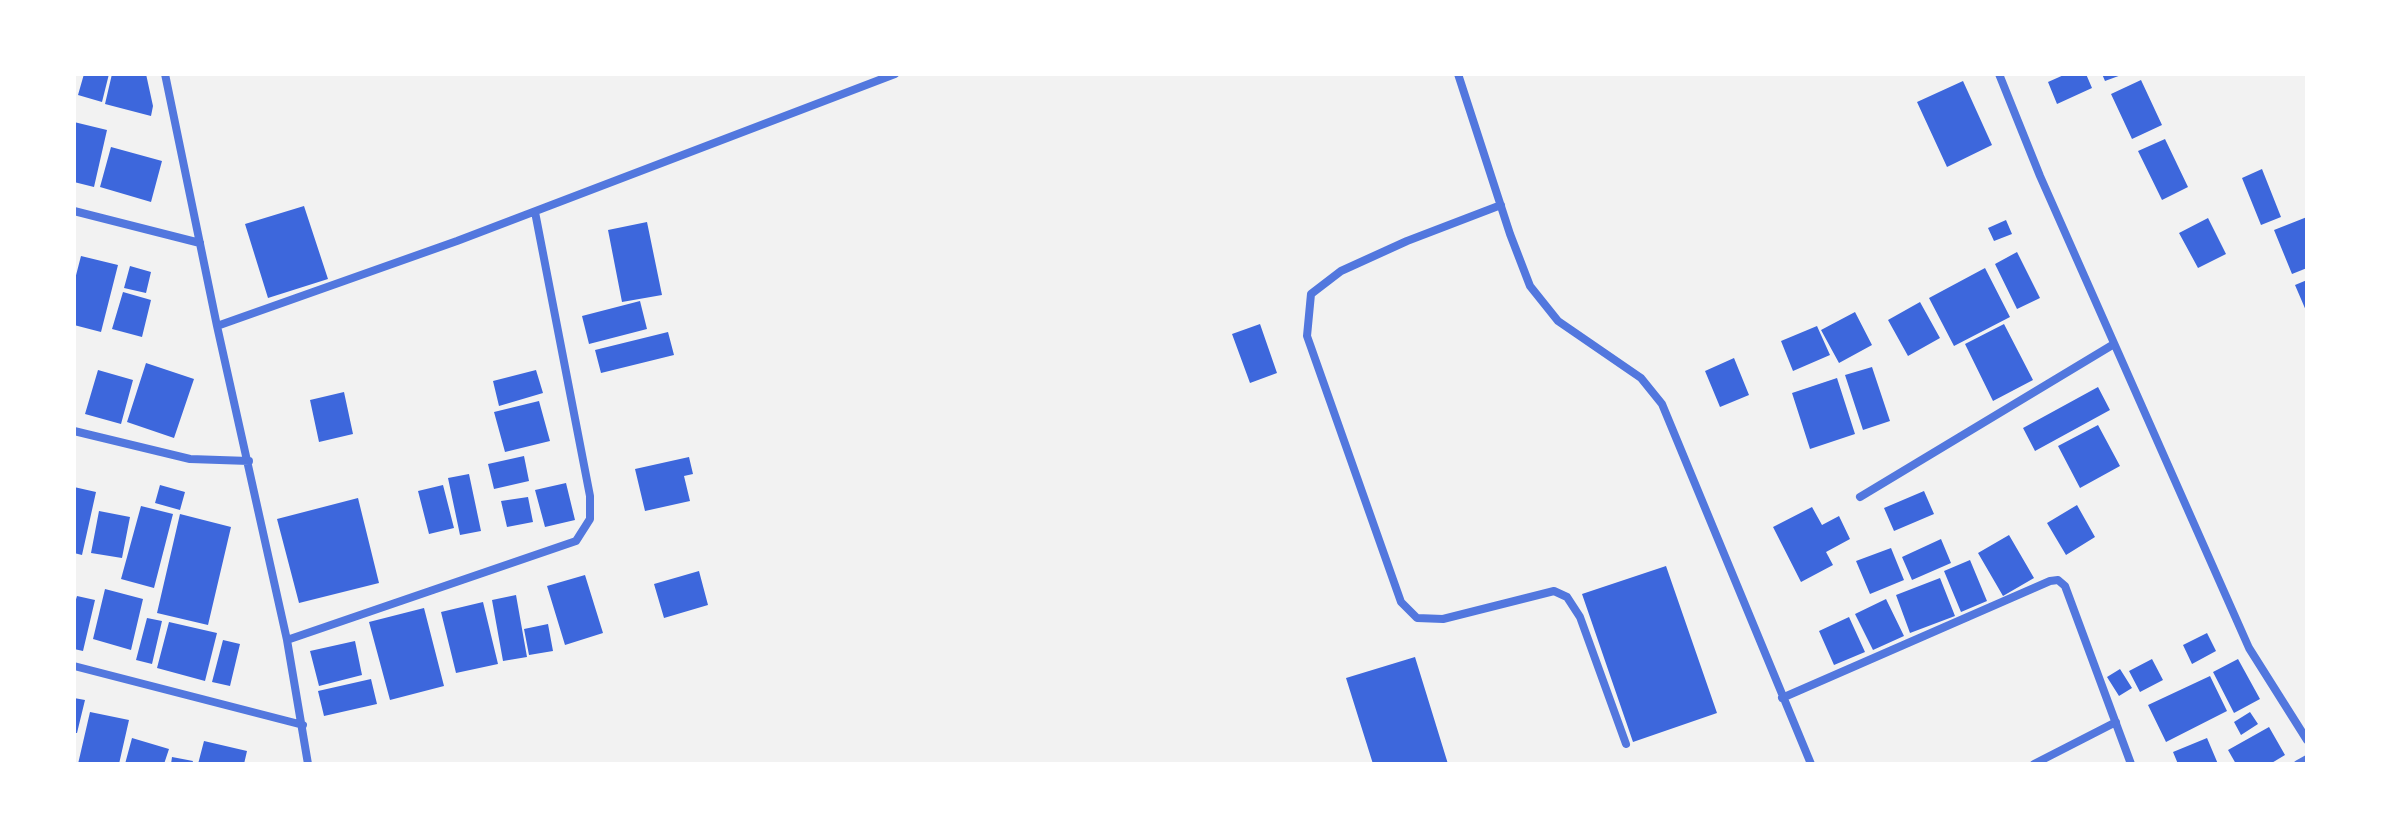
<!DOCTYPE html>
<style>
body{margin:0}
#map{position:relative;width:2381px;height:838px;overflow:hidden;background:#f2f2f2;font-family:"Nunito Sans",sans-serif}
canvas{display:block}
.frame{position:absolute;inset:0;border:76px solid #fff;pointer-events:none}
</style>
<div id="map">
<canvas width="2381" height="838"></canvas>
<div class="frame"></div>
</div>
<script>
const ctx = document.querySelector('canvas').getContext('2d');
ctx.lineJoin = 'round';
function fillPath(path, color) { ctx.fillStyle = color; ctx.fill(path, 'evenodd'); }
const poly = rows => new Path2D(rows.map(r => 'M' + r).join(''));
function stroke(path, color, width, dash) { ctx.strokeStyle = color; ctx.lineWidth = width; ctx.lineCap = dash ? 'butt' : 'round'; ctx.setLineDash(dash || []); ctx.stroke(path); }
const building = poly([
 [84,74,109,74,102,102,78,95],
 [112,74,146,74,153,106,151,116,105,104],
 [2066,74,2086,74,2092,88,2057,104,2048,82],
 [2102,74,2124,74,2105,81],
 [2141,80,2162,125,2132,139,2111,94],
 [1963,81,1992,145,1947,167,1917,102],
 [74,122,107,130,94,187,74,182],
 [2165,139,2188,187,2162,200,2138,151],
 [111,147,162,161,151,202,100,187],
 [2262,169,2281,217,2261,225,2242,178],
 [304,206,328,279,268,298,245,224],
 [2307,217,2307,268,2292,274,2274,230],
 [2208,218,2226,254,2198,268,2179,233],
 [2006,220,2012,234,1994,241,1988,228],
 [647,222,662,295,622,302,608,230],
 [2017,252,2040,298,2017,309,1995,264],
 [81,256,118,265,101,332,74,325,74,283],
 [130,266,151,272,146,293,124,288],
 [1985,268,2010,317,1954,346,1929,298],
 [2307,280,2307,313,2295,285],
 [123,292,151,300,142,337,112,329],
 [640,301,647,329,589,344,582,316],
 [1920,302,1940,338,1908,356,1888,320],
 [1855,312,1872,345,1839,363,1821,330],
 [1260,324,1277,373,1250,383,1232,334],
 [2004,324,2033,380,1993,401,1965,344],
 [1817,326,1830,355,1793,371,1781,341],
 [668,332,674,355,601,373,595,350],
 [1734,358,1749,395,1720,407,1705,371],
 [146,363,194,379,174,438,127,422],
 [1872,367,1890,421,1863,430,1845,375],
 [98,370,133,380,121,424,85,414],
 [536,370,543,393,499,406,493,381],
 [1837,378,1855,434,1810,449,1792,393],
 [2098,387,2110,410,2035,451,2023,428],
 [344,392,353,434,319,442,310,400],
 [539,401,550,441,505,452,494,412],
 [2098,425,2120,466,2080,488,2058,446],
 [524,456,529,481,494,489,488,464],
 [689,457,693,474,684,476,690,501,645,511,635,469],
 [469,474,481,531,460,535,448,478],
 [566,483,575,520,545,527,535,490],
 [160,485,185,492,180,510,155,503],
 [443,485,454,528,429,534,418,491],
 [74,487,96,492,82,555,74,553],
 [1924,491,1934,514,1894,531,1884,508],
 [528,497,533,522,507,527,501,501],
 [358,498,379,583,299,603,277,519],
 [2077,505,2095,537,2066,555,2047,523],
 [141,506,173,514,154,588,121,579],
 [1812,507,1822,525,1839,516,1850,539,1826,552,1833,565,1801,582,1773,527],
 [99,511,130,517,122,558,91,553],
 [180,514,231,527,208,625,157,613],
 [2009,535,2034,578,2003,596,1978,553],
 [1941,539,1951,563,1912,580,1902,557],
 [1891,548,1904,580,1870,594,1856,561],
 [1970,560,1987,601,1961,612,1944,571],
 [1666,566,1717,713,1633,742,1582,594],
 [699,571,708,605,664,618,654,584],
 [585,575,603,633,565,645,547,586],
 [1940,578,1955,616,1910,633,1896,595],
 [105,589,143,599,131,650,93,639],
 [516,595,527,657,503,661,492,600],
 [77,596,95,600,83,651,74,649,74,606],
 [1886,599,1904,636,1873,650,1855,614],
 [483,602,498,664,456,673,441,612],
 [424,608,444,686,390,700,369,622],
 [1849,617,1865,652,1834,665,1819,631],
 [147,618,162,621,152,664,136,660],
 [169,622,217,633,205,681,157,668],
 [548,624,553,651,529,655,524,629],
 [2207,633,2216,651,2192,664,2183,645],
 [223,640,240,644,230,686,212,682],
 [355,641,362,675,319,686,310,651],
 [1415,657,1448,764,1373,764,1346,678],
 [2152,659,2163,680,2140,692,2129,671],
 [2238,659,2260,699,2234,713,2213,672],
 [2120,669,2132,688,2119,696,2107,677],
 [2210,676,2227,711,2166,742,2148,705],
 [371,679,377,704,324,716,318,691],
 [74,698,85,700,77,733,74,733],
 [90,712,129,720,119,764,78,764],
 [2250,712,2258,724,2241,735,2234,722],
 [2269,727,2285,755,2270,764,2236,764,2228,750],
 [132,738,169,749,164,764,125,764],
 [2207,738,2218,764,2178,764,2173,752],
 [204,741,247,751,244,764,198,764],
 [172,757,193,761,192,764,171,764]
]);
const minor = poly([
 [165,74,217,326,287,640,308,764],
 [1458,74,1510,234,1530,286,1558,321,1641,378,1662,404,1811,764],
 [1999,74,2040,176,2249,648,2307,740],
 [1501,205,1407,241,1341,271,1311,294,1307,336,1401,602,1417,618,1443,619,1554,591,1567,597,1580,617,1626,744],
 [74,211,200,243],
 [217,326,457,241,895,74],
 [74,431,190,459,249,461],
 [1860,497,2114,344],
 [287,640,576,541,590,519,590,496,535,212],
 [74,666,303,725],
 [1782,698,2050,581,2058,580,2065,586,2131,764],
 [2034,764,2116,722],
 [2298,764,2307,759]
]);
fillPath(building, '#3d67dc');
stroke(minor, '#5277de', 8);
</script>
